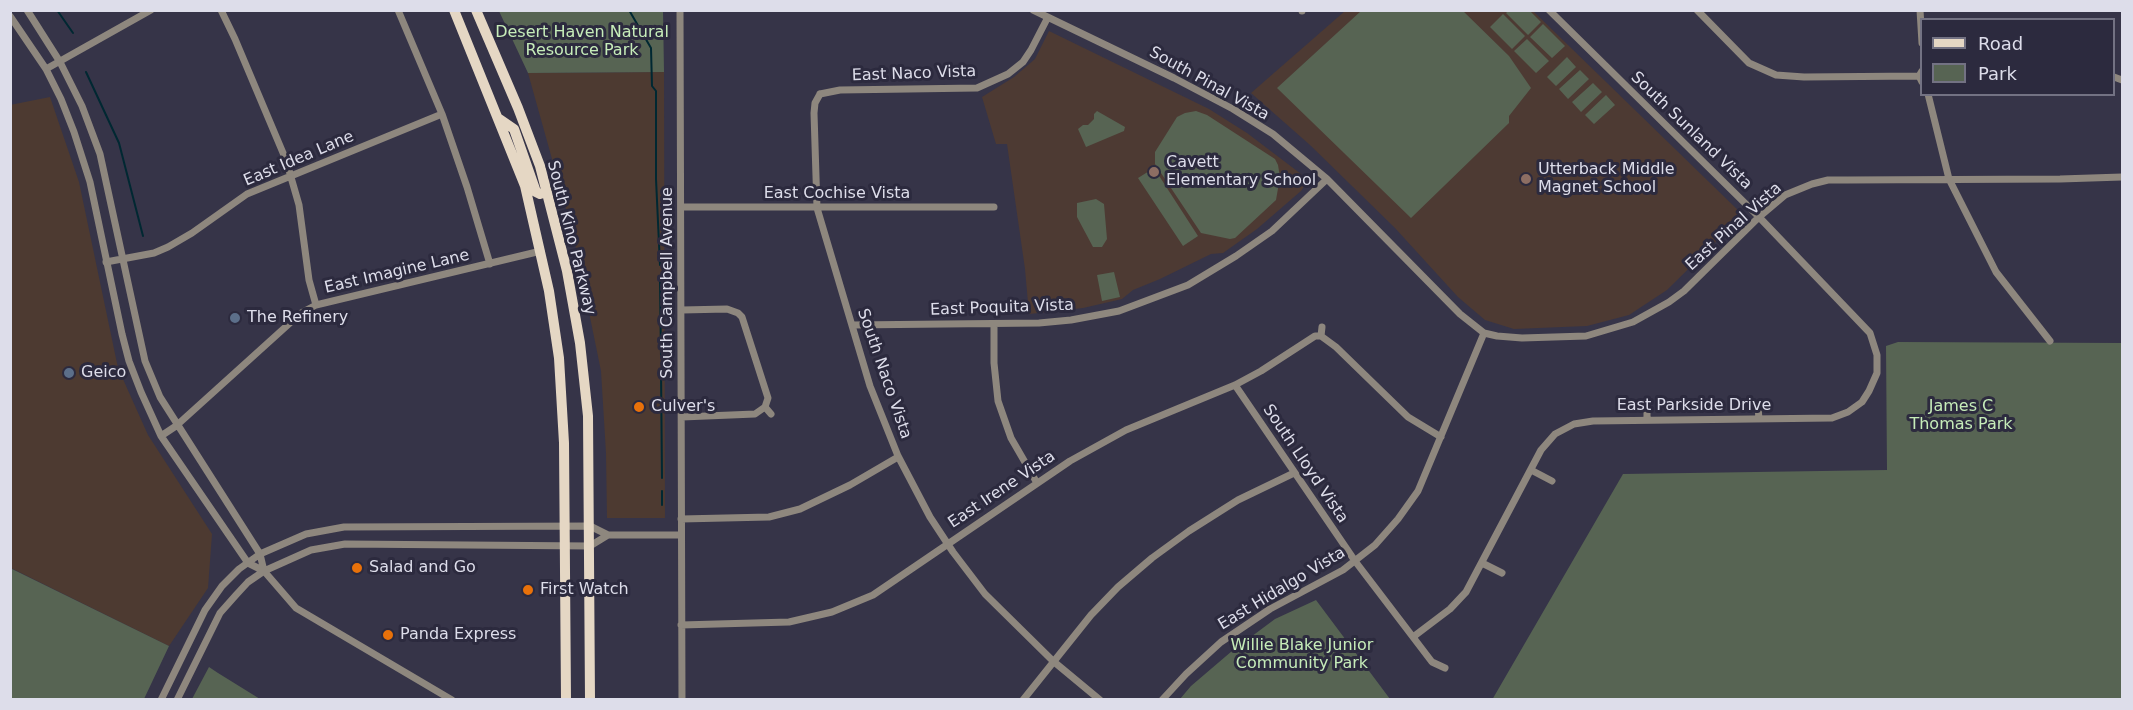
<!DOCTYPE html>
<style>
body{margin:0}
#map{position:relative;width:2133px;height:710px;overflow:hidden;background:#363448;font-family:"DejaVu Sans",sans-serif}
canvas{display:block}
.frame{position:absolute;inset:0;border:12px solid #ddddea;pointer-events:none}
.legend{position:absolute;left:1920px;top:18px;width:195px;height:78px;box-sizing:border-box;background:#2c2a3e;border:2px solid #737283;margin:0;padding:8px 10px;list-style:none;font-size:18px;color:#ddddea}
.legend li{display:flex;align-items:center;gap:12px;height:30px}
.legend b{width:30px;border:2px solid #737283}
</style>
<div id="map">
<canvas width="2133" height="710"></canvas>
<div class="frame"></div>
<ul class="legend">
<li><b style="height:8px;background:#e5d7c4"></b>Road</li>
<li><b style="height:16px;background:#576453"></b>Park</li>
</ul>
</div>
<script>
const ctx = document.querySelector('canvas').getContext('2d');
ctx.lineJoin = 'round';
function fillPath(path, color) { ctx.fillStyle = color; ctx.fill(path, 'evenodd'); }
const poly = rows => new Path2D(rows.map(r => 'M' + r).join(''));
function stroke(path, color, width, dash) { ctx.strokeStyle = color; ctx.lineWidth = width; ctx.lineCap = dash ? 'butt' : 'round'; ctx.setLineDash(dash || []); ctx.stroke(path); }
function drawText(font, color, halo, rows, align = 'center') {
  ctx.font = font + ' "DejaVu Sans",sans-serif'; ctx.lineWidth = 6; ctx.setLineDash([]); ctx.textBaseline = 'middle'; ctx.strokeStyle = halo; ctx.fillStyle = color; for (const [text, x, y, turn = 0] of rows) {
    ctx.save(); ctx.translate(x, y); ctx.rotate((+turn || 0) * Math.PI / 180); ctx.textAlign = isNaN(turn) ? turn : align; if (halo) ctx.strokeText(text, 0, 0); ctx.fillText(text, 0, 0); ctx.restore();
  }
}
const commercial = poly([
 [664,72,665,518,607,518,606,453,601,371,573,234,528,73],
 [50,97,79,182,118,368,148,435,212,534,208,588,169,646,11,568,10,105]
]);
const education = poly([
 [1345,11,1533,11,1743,215,1667,290,1629,315,1587,326,1514,329,1485,320,1458,297,1395,228,1310,145,1251,93],
 [1049,31,1209,109,1247,133,1305,177,1306,184,1301,191,1257,229,1223,253,1211,254,1160,279,1133,290,1122,299,1083,308,1029,314,1025,269,1007,144,996,144,982,97,1014,77,1035,59]
]);
const green = poly([
 [1462,10,1509,56,1531,88,1509,116,1509,123,1411,218,1277,88,1361,11],
 [1509,10,1530,11,1541,22,1528,35,1506,13],
 [499,11,663,11,664,72,528,73],
 [1503,14,1525,36,1512,49,1490,27],
 [1543,24,1565,46,1552,58,1530,37],
 [1527,39,1549,61,1536,73,1514,51],
 [1567,57,1576,67,1556,86,1547,77],
 [1580,70,1589,79,1568,99,1559,89],
 [1593,83,1602,92,1581,112,1572,102],
 [1606,95,1615,105,1594,124,1585,115],
 [1097,111,1125,127,1124,131,1086,147,1078,129,1083,125,1088,125,1094,119,1094,114],
 [1196,111,1207,115,1275,159,1278,165,1280,177,1276,200,1235,238,1230,239,1201,233,1155,164,1155,152,1177,117,1185,113],
 [1154,168,1198,236,1183,246,1138,178],
 [1096,199,1104,204,1107,239,1102,247,1093,247,1077,217,1077,203],
 [1114,272,1120,297,1102,301,1097,275],
 [1898,342,2122,343,2122,699,1492,700,1623,474,1887,470,1886,346],
 [10,568,169,646,144,699,11,699],
 [1316,600,1390,699,1180,699,1191,686,1232,651,1275,619],
 [209,667,218,673,260,699,192,699]
]);
const stream = poly([
 [57,10,73,33],
 [629,10,651,48,652,86,656,91,656,179,660,265],
 [86,72,119,143,143,236],
 [660,279,661,355],
 [661,369,662,478],
 [662,491,662,505]
]);
const minor = poly([
 [27,10,60,62,82,106,100,154,145,361,160,397,260,554,264,571],
 [221,10,235,39,286,160,299,205,309,280,316,305],
 [398,10,442,114,467,187,490,264],
 [680,10,682,700],
 [1033,10,1174,78,1233,109,1273,134,1327,179,1460,314,1484,333,1497,336,1522,338,1586,336,1633,322,1669,302,1684,291,1759,217,1785,195,1812,184,1828,180,1847,180,2060,179,2122,177],
 [1302,10,1302,11],
 [1697,10,1749,63,1776,75,1804,77,1919,76],
 [1920,10,1922,43],
 [10,16,46,69,61,99,74,132,90,182,122,334,129,361,141,392,161,436,248,563,264,571,296,608,452,700],
 [46,69,151,10],
 [1922,71,1919,76,1922,82],
 [2114,77,2122,80],
 [820,94,815,103,814,113,817,208,870,386,898,456,930,517,953,552,985,594,1053,661,1100,700],
 [820,94,840,90,977,88,1008,74,1023,62,1031,50,1048,17],
 [1928,94,1949,179,1996,272,2050,341],
 [681,207,994,207],
 [106,262,154,253,168,247,192,233,247,194,442,114],
 [994,324,994,363,998,401,1011,438,1037,483],
 [852,325,1039,323,1071,320,1119,311,1188,285,1236,256,1272,231,1327,179],
 [1321,336,1336,347,1408,417,1441,437],
 [1235,385,1355,561,1432,662,1445,668],
 [765,407,771,414],
 [1647,407,1647,420],
 [1758,407,1759,419],
 [682,417,755,414,765,407,768,398,742,317,738,313,727,309,682,310],
 [161,436,176,426,301,313,316,305,541,251],
 [1531,470,1552,481],
 [681,519,769,517,800,509,850,485,898,457],
 [1482,563,1502,573],
 [681,625,789,622,832,612,873,595,1070,461,1126,430,1235,385,1261,371,1315,336,1321,336,1322,327],
 [1413,637,1450,609,1466,592,1541,450,1555,434,1574,424,1593,421,1832,418,1848,412,1862,402,1869,391,1877,373,1877,355,1870,333,1759,217,1549,10],
 [161,700,205,610,222,586,239,569,260,554,306,534,344,527,590,526,608,535],
 [177,700,220,613,236,595,248,582,264,571,311,550,345,544,590,546,608,535,681,535],
 [1023,700,1091,615,1118,587,1152,558,1189,531,1238,500,1294,473],
 [1162,700,1186,674,1221,642,1270,609,1343,570,1375,545,1398,519,1418,491,1484,333]
]);
const primary = poly([
 [454,10,525,186,549,291,559,358,564,443,566,700],
 [476,10,518,108,540,166,567,271,580,343,588,416,590,700],
 [498,118,514,129,536,192,540,194,547,192]
]);
const markers = [
 [1154,172,6,"#8d6e63"],
 [1526,179,6,"#8d6e63"],
 [235,318,6,"#5c6f8a"],
 [69,373,6,"#5c6f8a"],
 [639,407,6,"#e8710a"],
 [357,568,6,"#e8710a"],
 [528,590,6,"#e8710a"],
 [388,635,6,"#e8710a"]
];
const parkNames = [
 ["Desert Haven Natural",582,33],
 ["Resource Park",582,51],
 ["James C",1961,407],
 ["Thomas Park",1961,425],
 ["Willie Blake Junior",1302,646],
 ["Community Park",1302,664]
];
const streetNames = [
 ["East Naco Vista",914,74,-2],
 ["South Pinal Vista",1209,84,29],
 ["South Sunland Vista",1691,131,44],
 ["East Idea Lane",299,159,-23],
 ["East Cochise Vista",837,194],
 ["East Pinal Vista",1734,227,-42],
 ["South Kino Parkway",571,238,76],
 ["East Imagine Lane",397,272,-13],
 ["South Campbell Avenue",668,283,-90],
 ["East Poquita Vista",1002,308,-2],
 ["South Naco Vista",884,374,71],
 ["East Parkside Drive",1694,406],
 ["South Lloyd Vista",1305,464,56],
 ["East Irene Vista",1002,490,-34],
 ["East Hidalgo Vista",1282,589,-31]
];
const poiNames = [
 ["Cavett",1166,163],
 ["Elementary School",1166,181],
 ["Utterback Middle",1538,170],
 ["Magnet School",1538,188],
 ["The Refinery",247,318],
 ["Geico",81,373],
 ["Culver's",651,407],
 ["Salad and Go",369,568],
 ["First Watch",540,590],
 ["Panda Express",400,635]
];
fillPath(commercial, '#4d3a31');
fillPath(education, '#4d3a33');
fillPath(green, '#576453');
stroke(stream, '#002832', 2);
stroke(minor, '#8e877e', 7);
stroke(primary, '#e5d7c4', 10);
for (const [x, y, r, color] of markers) { const dot = new Path2D(); dot.arc(x, y, r, 0, 2 * Math.PI); ctx.fillStyle = color; ctx.fill(dot); stroke(dot, '#2c2a3e', 2); }
drawText('16px', '#c6ecb9', '#2c2a3e', parkNames);
drawText('16px', '#ddddea', '#2c2a3e', streetNames);
drawText('16px', '#ddddea', '#2c2a3e', poiNames, 'left');
</script>
